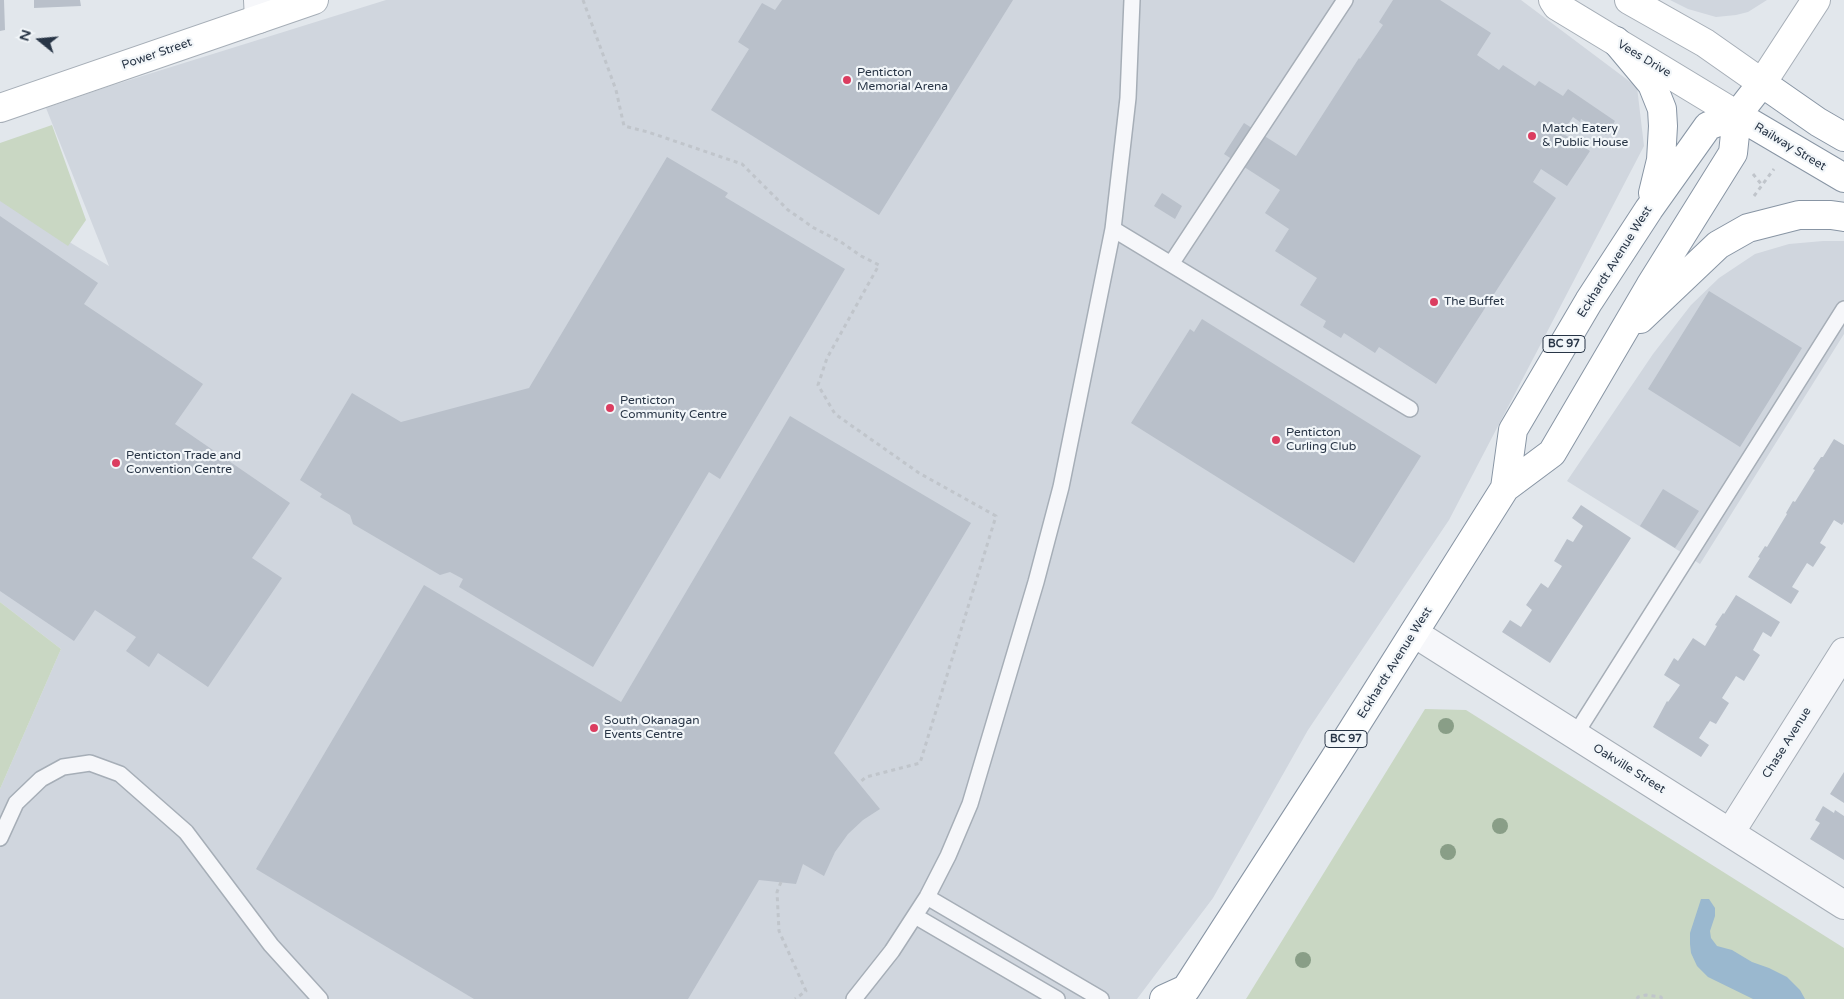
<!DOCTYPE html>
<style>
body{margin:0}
#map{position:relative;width:1844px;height:999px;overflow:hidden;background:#e2e7ec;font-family:"Varela Round",sans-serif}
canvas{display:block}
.north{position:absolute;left:15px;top:15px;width:50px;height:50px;-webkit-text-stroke:4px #f2f6f9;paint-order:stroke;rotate:287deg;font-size:14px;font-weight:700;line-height:20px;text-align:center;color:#283546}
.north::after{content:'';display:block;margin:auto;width:18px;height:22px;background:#283546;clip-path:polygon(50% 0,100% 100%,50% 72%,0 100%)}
</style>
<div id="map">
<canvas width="1844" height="999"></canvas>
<div class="north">N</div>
</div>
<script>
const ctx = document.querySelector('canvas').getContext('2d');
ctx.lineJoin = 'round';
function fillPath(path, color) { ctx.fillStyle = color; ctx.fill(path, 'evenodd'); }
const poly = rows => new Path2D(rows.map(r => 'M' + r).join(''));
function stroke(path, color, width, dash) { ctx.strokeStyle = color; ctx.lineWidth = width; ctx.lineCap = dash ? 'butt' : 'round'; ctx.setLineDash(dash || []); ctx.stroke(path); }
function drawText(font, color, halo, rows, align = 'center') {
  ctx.font = font + ' "Varela Round",sans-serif'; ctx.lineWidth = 4.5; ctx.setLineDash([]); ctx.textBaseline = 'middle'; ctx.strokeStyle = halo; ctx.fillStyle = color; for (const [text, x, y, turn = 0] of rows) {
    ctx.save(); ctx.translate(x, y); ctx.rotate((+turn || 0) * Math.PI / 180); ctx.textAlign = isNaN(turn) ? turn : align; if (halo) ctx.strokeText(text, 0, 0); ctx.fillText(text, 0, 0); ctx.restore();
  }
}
const built = poly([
 [386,0,1521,0,1637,87,1644,146,1449,520,1308,730,1213,898,1137,999,0,999,0,789,61,649,0,602,0,200,109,266,46,108,107,87],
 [1670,0,1767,0,1748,12,1736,15,1716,17,1688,9],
 [1823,241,1844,241,1844,334,1700,564,1567,481,1653,354,1691,305,1719,278,1755,254,1789,244]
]);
const green = poly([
 [52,125,86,220,68,246,0,201,0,143],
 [0,602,61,649,0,789],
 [1425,709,1466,710,1844,948,1844,999,1246,999]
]);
const water = poly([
 [1701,899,1709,899,1715,908,1715,916,1710,931,1711,938,1717,946,1732,950,1752,962,1769,968,1787,977,1800,990,1805,999,1753,999,1708,977,1697,966,1691,953,1690,944,1690,933]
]);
const building = poly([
 [0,0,4,0,5,30,0,31],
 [34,0,80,0,81,6,34,8],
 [782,0,1013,0,879,215,711,110,749,49,738,42,762,3,775,10],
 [1393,0,1440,0,1491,33,1477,55,1499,70,1503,65,1535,86,1539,81,1563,96,1568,89,1615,121,1606,135,1581,119,1580,122,1573,117,1562,133,1590,151,1567,186,1541,169,1533,182,1556,198,1436,384,1379,347,1375,353,1344,333,1341,338,1323,327,1326,321,1300,305,1317,278,1275,251,1289,229,1265,213,1280,190,1224,154,1244,123,1296,156,1359,58,1360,59,1383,25,1379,22],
 [667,157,728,193,725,197,845,269,720,479,709,472,593,667,459,587,463,579,450,572,440,575,353,524,350,515,320,497,322,494,300,480,352,393,401,422,529,388],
 [1162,193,1182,206,1175,219,1154,206],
 [0,216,98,283,84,304,203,384,175,424,290,503,252,558,282,578,208,687,158,653,149,667,126,651,136,637,95,610,74,641,0,591],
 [1709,291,1802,348,1740,447,1648,389],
 [1202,319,1421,456,1354,563,1131,423,1190,329,1194,332],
 [790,416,971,523,834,753,880,809,863,820,848,834,835,852,824,876,803,864,796,884,759,880,688,999,474,999,256,869,424,585,621,702],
 [1834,439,1844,445,1844,522,1842,525,1834,520,1820,543,1826,547,1813,567,1807,563,1792,587,1799,591,1791,604,1748,577,1760,558,1758,557,1765,546,1767,547,1787,514,1786,513,1793,501,1795,502,1815,470,1813,469,1821,457,1823,457],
 [1663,489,1699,511,1675,548,1640,526],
 [1581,505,1631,538,1550,663,1502,632,1510,620,1521,627,1532,610,1526,605,1541,583,1548,588,1562,566,1554,561,1567,539,1573,542,1583,526,1572,518],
 [1736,595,1780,622,1771,637,1763,632,1753,650,1760,655,1744,681,1736,676,1722,698,1729,703,1716,724,1710,721,1699,738,1709,745,1701,757,1653,727,1667,701,1668,702,1680,685,1664,675,1674,658,1678,661,1693,638,1705,646,1717,626,1715,625,1723,613,1724,614],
 [1844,772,1844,803,1830,794],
 [1823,806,1834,813,1835,810,1844,816,1844,860,1810,839,1820,823,1815,820]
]);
const path = poly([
 [583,0,616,90,624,126,648,132,742,164,788,210,814,228,841,242,861,256,879,265,827,358,818,385,835,414,919,473,996,516,920,763,866,777,859,783],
 [1753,174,1762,185],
 [1754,196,1774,169],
 [781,882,777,892,779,931,806,991,795,999],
 [1637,999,1638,997,1646,995,1661,997,1662,999]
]);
const lane = poly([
 [1113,229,1410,409],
 [1171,264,1345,0],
 [1575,735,1844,309],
 [0,838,16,803,41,779,63,767,90,763,120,774,186,832,271,945,320,999],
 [927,897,1101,999],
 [915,916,1057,999],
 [854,999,892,951,927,897,948,856,970,804,1036,582,1061,487,1113,229,1128,98,1132,0]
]);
const street = poly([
 [258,0,259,19],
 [1414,633,1844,905],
 [1730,833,1844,652]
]);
const secondary = poly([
 [1553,0,1557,6,1737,115],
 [1629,0,1705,43,1762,83,1816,0],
 [0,108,314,0]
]);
const highway = poly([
 [1616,41,1652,84,1662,109,1663,126,1661,160,1653,193],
 [1737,115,1844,178],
 [1640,319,1718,245,1748,228,1799,215,1831,215,1844,217],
 [1505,488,1513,430,1589,301,1649,209,1708,126,1737,115],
 [1164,999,1186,989,1333,761,1505,488,1552,453,1650,286,1733,153,1737,115,1762,83,1818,122,1844,137]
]);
const trees = [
 [1446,726],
 [1500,826],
 [1448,852],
 [1303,960]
];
const markers = [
 [847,80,5,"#db3d60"],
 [1532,136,5,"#db3d60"],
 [1434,302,5,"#db3d60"],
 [610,408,5,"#db3d60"],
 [1276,440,5,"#db3d60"],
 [116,463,5,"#db3d60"],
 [594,728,5,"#db3d60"]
];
const shields = [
 [1564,344,42],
 [1346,739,42]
];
const shieldNames = [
 ["BC 97",1564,344],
 ["BC 97",1346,739]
];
const streetNames = [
 ["Power Street",157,54,-19],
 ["Vees Drive",1644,59,31],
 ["Railway Street",1790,147,31],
 ["Eckhardt Avenue West",1615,262,-58],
 ["Eckhardt Avenue West",1395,663,-58],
 ["Chase Avenue",1787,743,-58],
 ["Oakville Street",1629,769,32]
];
const poiNames = [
 ["Penticton",857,73],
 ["Memorial Arena",857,87],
 ["Match Eatery",1542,129],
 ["& Public House",1542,143],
 ["The Buffet",1444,302],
 ["Penticton",620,401],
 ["Community Centre",620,415],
 ["Penticton",1286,433],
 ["Curling Club",1286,447],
 ["Penticton Trade and",126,456],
 ["Convention Centre",126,470],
 ["South Okanagan",604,721],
 ["Events Centre",604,735]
];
fillPath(built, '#d0d6de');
fillPath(green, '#c9d7c3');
fillPath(water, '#9ab8cf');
fillPath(building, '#b9c0ca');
stroke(lane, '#a6aeb7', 18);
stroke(street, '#a6aeb7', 30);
stroke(secondary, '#a6aeb7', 30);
stroke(highway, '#8895a4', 30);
stroke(path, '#c0c5cb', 3, [4, 4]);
stroke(lane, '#f6f7fa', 15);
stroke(street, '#f6f7fa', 28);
stroke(secondary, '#fff', 28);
stroke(highway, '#fff', 28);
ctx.fillStyle = '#899e87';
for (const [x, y] of trees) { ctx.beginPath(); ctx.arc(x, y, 8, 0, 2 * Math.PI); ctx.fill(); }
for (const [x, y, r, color] of markers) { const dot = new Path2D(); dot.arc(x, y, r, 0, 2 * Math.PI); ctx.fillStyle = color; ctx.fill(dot); stroke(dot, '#f2f6f9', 2); }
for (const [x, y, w] of shields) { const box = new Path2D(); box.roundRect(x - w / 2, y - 8.5, w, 17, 4); ctx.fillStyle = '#f2f6f9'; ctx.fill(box); stroke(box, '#283546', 1); }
drawText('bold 11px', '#283546', null, shieldNames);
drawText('12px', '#283546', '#f2f6f9', streetNames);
drawText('12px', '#283546', '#f2f6f9', poiNames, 'left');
</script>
